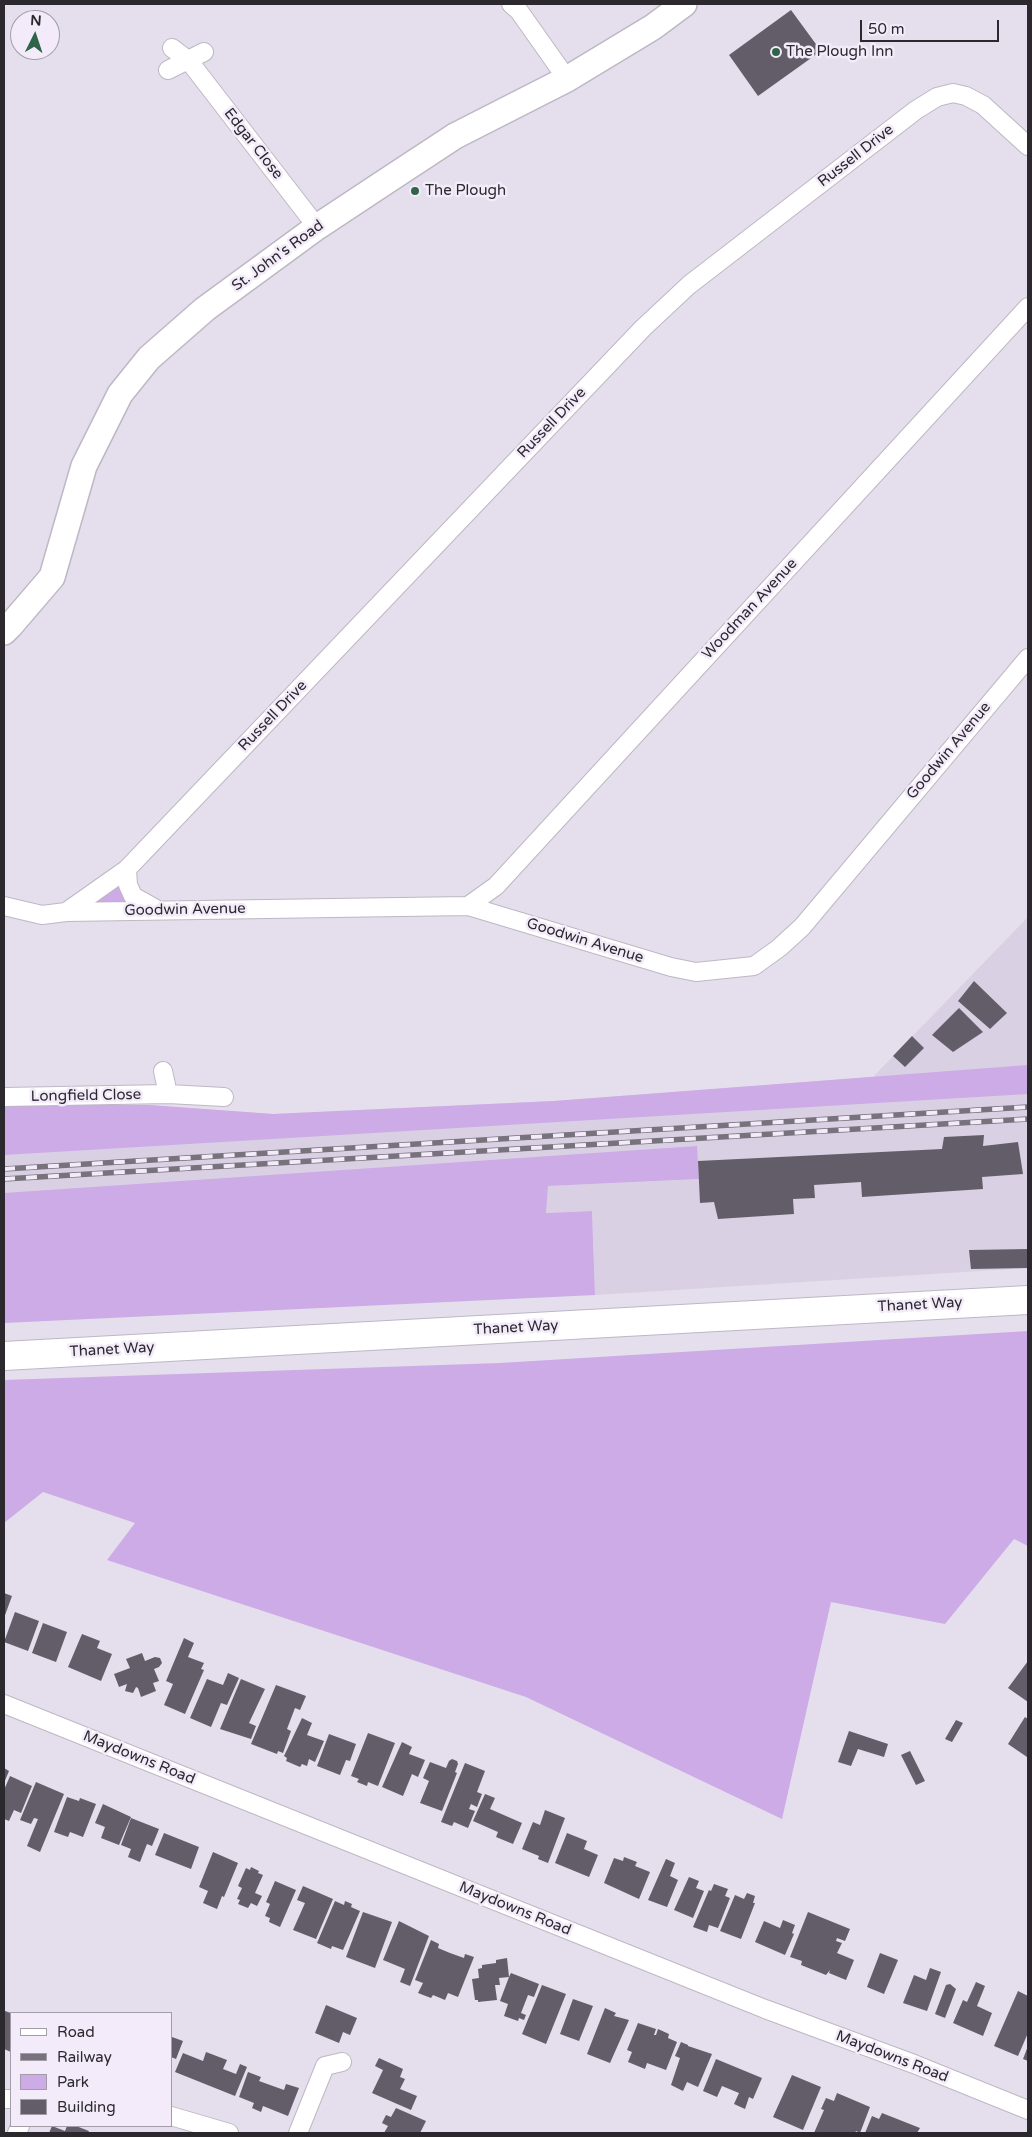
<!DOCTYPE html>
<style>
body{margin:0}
#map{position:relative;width:1032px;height:2137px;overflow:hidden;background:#e5deec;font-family:"Varela Round",sans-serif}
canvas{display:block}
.frame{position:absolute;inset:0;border:5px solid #2b282e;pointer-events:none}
.legend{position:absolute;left:10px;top:2012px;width:162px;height:115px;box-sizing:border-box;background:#f3ebf9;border:1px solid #a39da8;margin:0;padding:6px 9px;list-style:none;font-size:15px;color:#2b282e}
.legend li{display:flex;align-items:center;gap:10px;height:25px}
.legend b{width:25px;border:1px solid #a39da8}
.north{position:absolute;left:10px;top:10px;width:50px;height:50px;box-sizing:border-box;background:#f3ebf9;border:1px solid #a39da8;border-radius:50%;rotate:4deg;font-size:14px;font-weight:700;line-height:20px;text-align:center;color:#2b282e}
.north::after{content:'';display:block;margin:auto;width:18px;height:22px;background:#2f644a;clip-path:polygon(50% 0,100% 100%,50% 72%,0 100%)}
.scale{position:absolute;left:860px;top:20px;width:139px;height:22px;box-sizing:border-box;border:2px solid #2b282e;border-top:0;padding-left:6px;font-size:15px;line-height:18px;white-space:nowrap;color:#2b282e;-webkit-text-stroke:4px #f3ebf9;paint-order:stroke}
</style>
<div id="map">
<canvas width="1032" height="2137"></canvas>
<div class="frame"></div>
<ul class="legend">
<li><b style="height:6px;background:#fff"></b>Road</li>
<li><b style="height:6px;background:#77727c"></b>Railway</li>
<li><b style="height:14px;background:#ccabe6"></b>Park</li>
<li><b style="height:14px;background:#635d69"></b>Building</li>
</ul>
<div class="north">N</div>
<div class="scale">50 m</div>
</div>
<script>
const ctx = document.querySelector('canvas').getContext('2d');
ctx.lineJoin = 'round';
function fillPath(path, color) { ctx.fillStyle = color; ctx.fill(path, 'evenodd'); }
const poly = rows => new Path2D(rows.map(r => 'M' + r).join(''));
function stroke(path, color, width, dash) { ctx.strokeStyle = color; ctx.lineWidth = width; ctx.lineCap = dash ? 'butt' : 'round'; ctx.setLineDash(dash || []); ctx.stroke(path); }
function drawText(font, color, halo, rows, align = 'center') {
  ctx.font = font + ' "Varela Round",sans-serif'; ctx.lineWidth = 5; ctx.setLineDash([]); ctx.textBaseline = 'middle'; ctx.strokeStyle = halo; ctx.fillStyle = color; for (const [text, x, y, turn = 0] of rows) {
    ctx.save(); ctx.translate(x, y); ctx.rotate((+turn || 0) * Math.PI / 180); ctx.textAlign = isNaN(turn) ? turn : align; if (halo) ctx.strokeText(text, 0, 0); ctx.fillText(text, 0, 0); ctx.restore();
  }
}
const built = poly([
 [1028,917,1028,1268,595,1295,592,1211,545,1213,548,1186,699,1179,696,1146,4,1225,4,1105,149,1105,273,1114,554,1101,873,1077]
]);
const green = poly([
 [127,869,128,885,158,910,66,912],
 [1028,1065,1028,1094,4,1155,4,1105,149,1105,273,1114,554,1101],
 [697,1146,699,1179,548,1186,546,1213,592,1211,595,1295,4,1323,4,1193],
 [1028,1331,1028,1546,1014,1539,945,1624,831,1602,782,1819,526,1697,107,1560,135,1523,43,1492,4,1523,4,1380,500,1363]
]);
const building = poly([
 [791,10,821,51,758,96,729,55],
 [974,981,1007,1013,990,1029,958,1001],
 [959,1008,983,1032,953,1052,932,1035],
 [912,1036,924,1048,905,1067,893,1056],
 [984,1135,983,1146,1018,1142,1023,1174,982,1177,983,1189,862,1197,861,1182,814,1185,815,1198,793,1199,794,1214,718,1219,714,1202,700,1203,698,1161,942,1149,944,1137],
 [1028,1249,1028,1268,971,1269,969,1250],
 [4,1593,12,1596,4,1618],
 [15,1612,39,1621,28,1651,4,1642],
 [43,1623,67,1632,56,1662,32,1653],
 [82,1634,100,1641,97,1648,112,1654,101,1681,68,1667],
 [184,1638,194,1643,188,1657,204,1663,201,1669,204,1670,185,1714,164,1705,173,1684,166,1681],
 [142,1653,145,1661,155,1657,160,1658,162,1663,159,1667,154,1669,159,1681,153,1683,156,1691,141,1697,138,1688,136,1687,133,1693,125,1691,127,1684,119,1687,114,1674,130,1668,126,1659],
 [1028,1661,1028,1702,1008,1688],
 [228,1673,239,1678,227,1705,221,1703,211,1727,190,1718,207,1679,223,1685],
 [241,1679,265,1689,249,1723,256,1726,251,1739,220,1729],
 [276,1685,306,1696,300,1710,295,1708,287,1729,291,1731,283,1753,278,1751,277,1754,251,1744],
 [1025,1717,1028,1719,1027,1757,1008,1744],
 [302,1718,312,1723,307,1735,324,1741,315,1762,309,1759,307,1766,302,1764,300,1767,286,1761,287,1758,284,1756],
 [956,1720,963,1723,952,1742,945,1739],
 [849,1731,888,1744,884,1757,858,1749,851,1766,838,1762],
 [368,1733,395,1743,378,1786,368,1782,367,1786,357,1782,359,1779,351,1776],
 [329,1734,356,1744,350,1761,346,1760,340,1775,317,1766],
 [402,1742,412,1747,409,1754,425,1760,418,1777,412,1774,403,1796,382,1787],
 [910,1751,925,1781,916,1785,901,1755],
 [452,1759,457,1761,458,1764,455,1772,457,1773,442,1811,420,1803,429,1781,423,1778,430,1762,446,1768,449,1761],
 [465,1763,485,1771,477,1792,482,1794,477,1807,471,1804,469,1809,475,1811,468,1828,454,1822,452,1826,441,1822],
 [4,1768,9,1771,4,1783],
 [10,1776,32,1786,21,1813,14,1810,9,1821,4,1819,4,1790],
 [36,1782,64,1794,40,1852,27,1846,38,1819,34,1818,31,1824,20,1820],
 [485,1794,495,1798,490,1809,522,1823,513,1844,496,1837,498,1832,473,1821],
 [67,1797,79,1801,80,1798,96,1804,83,1837,70,1832,68,1837,54,1832],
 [103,1804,131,1817,119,1845,101,1838,105,1827,95,1823],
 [545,1810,565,1818,548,1863,538,1859,539,1856,522,1849,533,1822,540,1825],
 [131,1818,159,1829,152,1846,147,1844,140,1862,128,1857,131,1849,121,1845],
 [164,1833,199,1847,191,1869,155,1855],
 [567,1833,587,1841,584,1849,598,1855,589,1877,555,1863],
 [213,1852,238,1863,224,1897,222,1896,217,1909,203,1903,208,1891,199,1887],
 [624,1857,637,1862,635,1866,650,1872,639,1899,604,1883,614,1858,623,1861],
 [666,1859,675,1863,670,1876,678,1880,667,1907,648,1900],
 [251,1867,259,1871,258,1873,263,1875,255,1893,262,1896,257,1906,251,1903,248,1908,238,1904,240,1900,237,1899,242,1888,238,1886,246,1868,250,1870],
 [689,1877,699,1881,696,1888,704,1891,693,1918,674,1910],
 [275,1881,296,1890,280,1927,269,1922,270,1918,265,1916,270,1904,266,1902],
 [714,1884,728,1889,725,1896,730,1898,718,1928,709,1925,707,1932,693,1927,709,1890,711,1891],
 [303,1886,333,1899,316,1939,293,1930,305,1903,297,1900],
 [747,1893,755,1896,753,1903,755,1903,741,1939,720,1931,735,1895,744,1899],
 [335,1901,344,1905,345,1901,352,1904,351,1907,360,1911,343,1950,332,1946,331,1949,317,1943],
 [363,1912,392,1922,375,1968,346,1957],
 [808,1912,850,1929,845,1941,837,1938,836,1941,842,1943,837,1953,854,1960,846,1980,829,1973,830,1970,826,1975,801,1965,802,1961,790,1957],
 [783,1920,795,1925,792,1933,794,1934,785,1955,755,1942,764,1921,780,1928],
 [399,1921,429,1936,410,1986,400,1982,405,1969,383,1960],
 [431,1940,439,1944,438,1948,450,1953,464,1958,465,1954,474,1957,458,1997,448,1993,445,2000,433,1995,431,1998,418,1993,423,1983,415,1980],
 [880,1953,898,1960,884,1994,867,1987],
 [507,1958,509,1977,511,1973,539,1984,534,1997,528,1995,521,2013,526,2015,524,2020,519,2018,518,2021,504,2016,508,2004,500,2001,509,1977,499,1978,500,1985,495,1985,497,2000,478,2002,478,2000,475,2000,472,1979,479,1978,478,1969,482,1968,482,1965,496,1963,496,1960],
 [930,1968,941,1972,927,2011,903,2003,914,1975,926,1980],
 [976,1982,985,1986,977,2006,992,2013,983,2036,953,2023,963,2000,967,2002],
 [950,1984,956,1989,945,2018,935,2014,946,1985],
 [542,1985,566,1994,546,2044,522,2034],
 [1018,1991,1028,1996,1028,2033,1018,2056,994,2046],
 [573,1999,593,2006,579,2041,560,2034],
 [326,2005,357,2018,350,2035,343,2032,339,2043,315,2033],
 [605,2008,616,2013,614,2016,629,2020,610,2063,587,2054],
 [5,2011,11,2013,11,2052,4,2049],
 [638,2023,656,2029,654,2035,656,2035,658,2029,669,2034,668,2038,677,2042,666,2070,647,2063,645,2069,628,2062,632,2052,627,2050],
 [172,2037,183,2041,176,2059,171,2057],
 [681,2042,688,2045,688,2046,712,2054,698,2087,687,2082,683,2091,671,2085,680,2058,675,2056],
 [1028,2046,1028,2061,1023,2059],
 [206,2052,227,2060,223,2069,236,2074,240,2064,247,2067,235,2096,175,2072,183,2053,203,2061],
 [379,2058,403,2069,400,2077,405,2079,400,2089,417,2096,411,2110,372,2093,383,2070,375,2066],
 [716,2059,762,2078,753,2099,749,2097,745,2109,734,2104,739,2093,722,2086,717,2097,703,2091],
 [248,2072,261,2077,259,2081,284,2090,286,2084,299,2088,288,2116,263,2106,261,2112,252,2108,254,2103,239,2097],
 [792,2075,821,2087,803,2130,773,2117],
 [837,2093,870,2107,860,2133,856,2131,855,2133,814,2133,824,2110,821,2109,826,2098,834,2101],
 [396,2108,426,2121,420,2133,384,2133,388,2126,382,2123,386,2115,391,2117],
 [882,2113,920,2128,917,2133,865,2133,872,2116,879,2119],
 [52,2126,65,2131,67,2126,76,2126,89,2131,88,2133,49,2133]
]);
const street = poly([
 [511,4,519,11,567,79],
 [172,48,189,61,317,227],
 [168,70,204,52],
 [127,869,128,885,133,896,158,910],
 [4,906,42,915,66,912,468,906,671,967,696,972,754,966,779,948,802,927,1028,658],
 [468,906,496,886,1028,307],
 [66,912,127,869,643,328,689,285,916,110,937,97,953,93,966,96,983,105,1028,146],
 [163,1071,168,1094],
 [4,1097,168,1094,224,1097],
 [4,1704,765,2009,914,2064,1028,2110],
 [4,2099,11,2099],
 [171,2116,229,2133],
 [17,2133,20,2126],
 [298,2133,325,2066,342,2062]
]);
const secondary = poly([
 [4,632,10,626,52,577,84,466,120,394,149,358,205,309,317,227,382,184,455,136,567,79,653,27,684,4]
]);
const primary = poly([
 [4,1356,1028,1300]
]);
const rail = poly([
 [4,1169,1028,1107],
 [4,1179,1028,1119]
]);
const markers = [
 [776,52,5,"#2f644a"],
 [415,191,5,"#2f644a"]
];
const poiNames = [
 ["The Plough Inn",786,52],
 ["The Plough",425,191]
];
const streetNames = [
 ["Edgar Close",253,144,52],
 ["Russell Drive",856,156,-38],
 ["St. John's Road",278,256,-36],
 ["Russell Drive",552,423,-46],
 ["Woodman Avenue",750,609,-47],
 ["Russell Drive",273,716,-46],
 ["Goodwin Avenue",949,751,-50],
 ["Goodwin Avenue",185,910,-1],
 ["Goodwin Avenue",585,941,17],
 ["Longfield Close",86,1096,-1],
 ["Thanet Way",920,1305,-3],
 ["Thanet Way",516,1328,-3],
 ["Thanet Way",112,1350,-3],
 ["Maydowns Road",139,1758,22],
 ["Maydowns Road",515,1909,22],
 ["Maydowns Road",892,2057,21]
];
fillPath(built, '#dad0e3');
fillPath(green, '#ccabe6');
fillPath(building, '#635d69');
stroke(street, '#beb7c4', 20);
stroke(secondary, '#beb7c4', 28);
stroke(primary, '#beb7c4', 30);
stroke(street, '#fff', 18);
stroke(secondary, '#fff', 25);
stroke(primary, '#fff', 28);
stroke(rail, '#77727c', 5.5);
stroke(rail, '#f3ebf9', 4, [11]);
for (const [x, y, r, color] of markers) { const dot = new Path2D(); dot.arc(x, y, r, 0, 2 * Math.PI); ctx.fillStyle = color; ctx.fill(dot); stroke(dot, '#f3ebf9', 2); }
drawText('15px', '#2b282e', '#f3ebf9', poiNames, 'left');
drawText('15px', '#2b282e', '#f3ebf9', streetNames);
</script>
